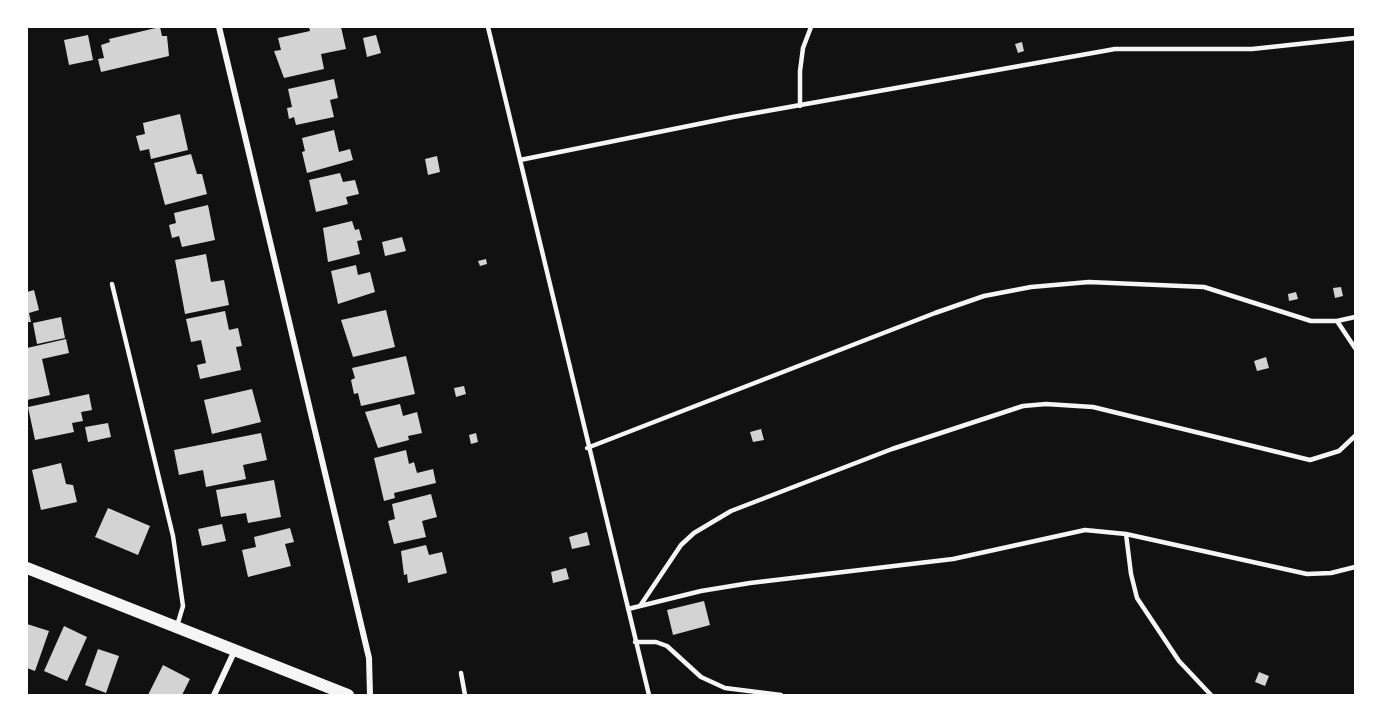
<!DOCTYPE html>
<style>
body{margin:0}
#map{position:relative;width:1382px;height:722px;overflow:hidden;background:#111;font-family:"DejaVu Sans",sans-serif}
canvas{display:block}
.frame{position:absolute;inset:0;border:28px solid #fff;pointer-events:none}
</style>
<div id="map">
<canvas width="1382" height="722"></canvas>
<div class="frame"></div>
</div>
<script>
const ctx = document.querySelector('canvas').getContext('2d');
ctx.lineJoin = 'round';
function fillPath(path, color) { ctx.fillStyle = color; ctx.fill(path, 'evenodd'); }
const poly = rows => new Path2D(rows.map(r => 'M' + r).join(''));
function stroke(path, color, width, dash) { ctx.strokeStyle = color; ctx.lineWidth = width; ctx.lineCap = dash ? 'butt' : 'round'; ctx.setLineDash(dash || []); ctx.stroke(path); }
const building = poly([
 [160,27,162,36,167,36,169,56,101,72,98,59,104,58,101,45,110,42,109,39],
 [309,27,341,27,346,49,321,54,324,69,284,78,274,51,281,50,278,38,310,31],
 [88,35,93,60,69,65,64,40],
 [376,35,381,53,367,57,363,38],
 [1022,42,1024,51,1018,53,1015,44],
 [334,79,338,98,330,100,334,117,296,125,294,117,289,119,287,108,292,107,288,89],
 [180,114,188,150,151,159,149,149,140,151,136,136,145,134,143,123],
 [334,130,339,152,350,149,353,160,307,173,302,152,305,151,302,138],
 [191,154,197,174,202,174,207,194,165,205,154,163],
 [437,156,440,172,428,175,425,159],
 [340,173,343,182,355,180,359,194,346,197,348,204,316,212,309,180],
 [208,205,215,240,182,247,179,236,172,238,169,225,176,223,174,213],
 [352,221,355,230,359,229,362,240,357,241,360,254,328,262,323,228],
 [402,237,406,251,385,256,382,242],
 [206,254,211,282,224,280,229,305,185,314,175,260],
 [486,259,487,264,480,266,478,261],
 [356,265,358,275,370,272,375,292,338,304,331,271],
 [1341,287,1343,296,1335,298,1333,288],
 [34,290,39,310,29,313,31,322,27,322,27,292],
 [1296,292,1298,299,1289,301,1288,294],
 [386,310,395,347,353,357,341,320],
 [225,311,229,330,238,328,242,346,236,347,241,370,200,379,197,365,206,363,201,340,191,342,186,319],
 [61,317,65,338,37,344,33,323],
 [66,339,69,353,42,359,50,395,27,400,27,348],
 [406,356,415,394,361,406,358,393,354,394,351,380,355,378,352,368],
 [1266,357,1269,368,1257,371,1254,361],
 [464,386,466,394,456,397,454,388],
 [252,389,261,422,212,434,204,400],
 [89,394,92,410,81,412,83,421,72,423,74,432,35,440,28,407],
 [400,404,403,416,417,412,422,433,408,436,409,440,378,448,365,412],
 [108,423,111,437,88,442,85,427],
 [761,429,764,440,753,442,750,432],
 [261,433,267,460,243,465,246,479,206,487,203,470,179,475,174,450],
 [476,433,478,442,471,444,469,435],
 [406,450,409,464,414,462,417,473,433,469,436,483,394,493,395,498,384,501,374,458],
 [61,463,66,484,73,485,77,502,41,510,32,470],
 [274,480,281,517,248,523,246,513,221,517,216,490],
 [431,494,437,517,422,521,426,537,394,544,388,521,395,519,392,504],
 [108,508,150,526,138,555,95,537],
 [222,524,226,541,202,546,198,529],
 [290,528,294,542,285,544,291,566,248,577,242,550,256,547,254,537],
 [587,532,590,545,572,549,569,537],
 [426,545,429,555,442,552,447,573,408,583,407,574,404,575,401,551],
 [566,568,569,579,553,583,551,572],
 [704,601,710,625,673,635,667,610],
 [27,624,49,631,35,671,27,668],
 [64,626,87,637,67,681,44,671],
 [98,649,119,656,106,693,85,685],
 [163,665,190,679,182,695,148,695],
 [1259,672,1269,676,1265,686,1255,682]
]);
const service = poly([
 [488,27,649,695],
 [800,106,800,71,803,48,811,27],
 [520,160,733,117,1115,49,1252,49,1355,38],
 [112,284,173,536,183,606,177,626],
 [1337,321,1355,348],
 [587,448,935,313,984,296,1031,287,1089,282,1204,287,1311,321,1337,321,1355,317],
 [1126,534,1131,574,1137,598,1179,661,1211,695],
 [640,606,681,545,694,533,731,511,892,449,1023,406,1046,404,1093,407,1310,460,1339,451,1355,436],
 [628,609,701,591,750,583,953,559,1085,530,1126,534,1307,574,1331,573,1355,567],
 [635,642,656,642,667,646,701,677,725,688,781,695],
 [461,673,465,695]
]);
const minor = poly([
 [219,27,369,658,370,695],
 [214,695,235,650]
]);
const secondary = poly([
 [27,568,348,695]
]);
fillPath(building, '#d3d3d3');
stroke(service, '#f5f5f5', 4.5);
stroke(minor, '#f5f5f5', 6);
stroke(secondary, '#f5f5f5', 12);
</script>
